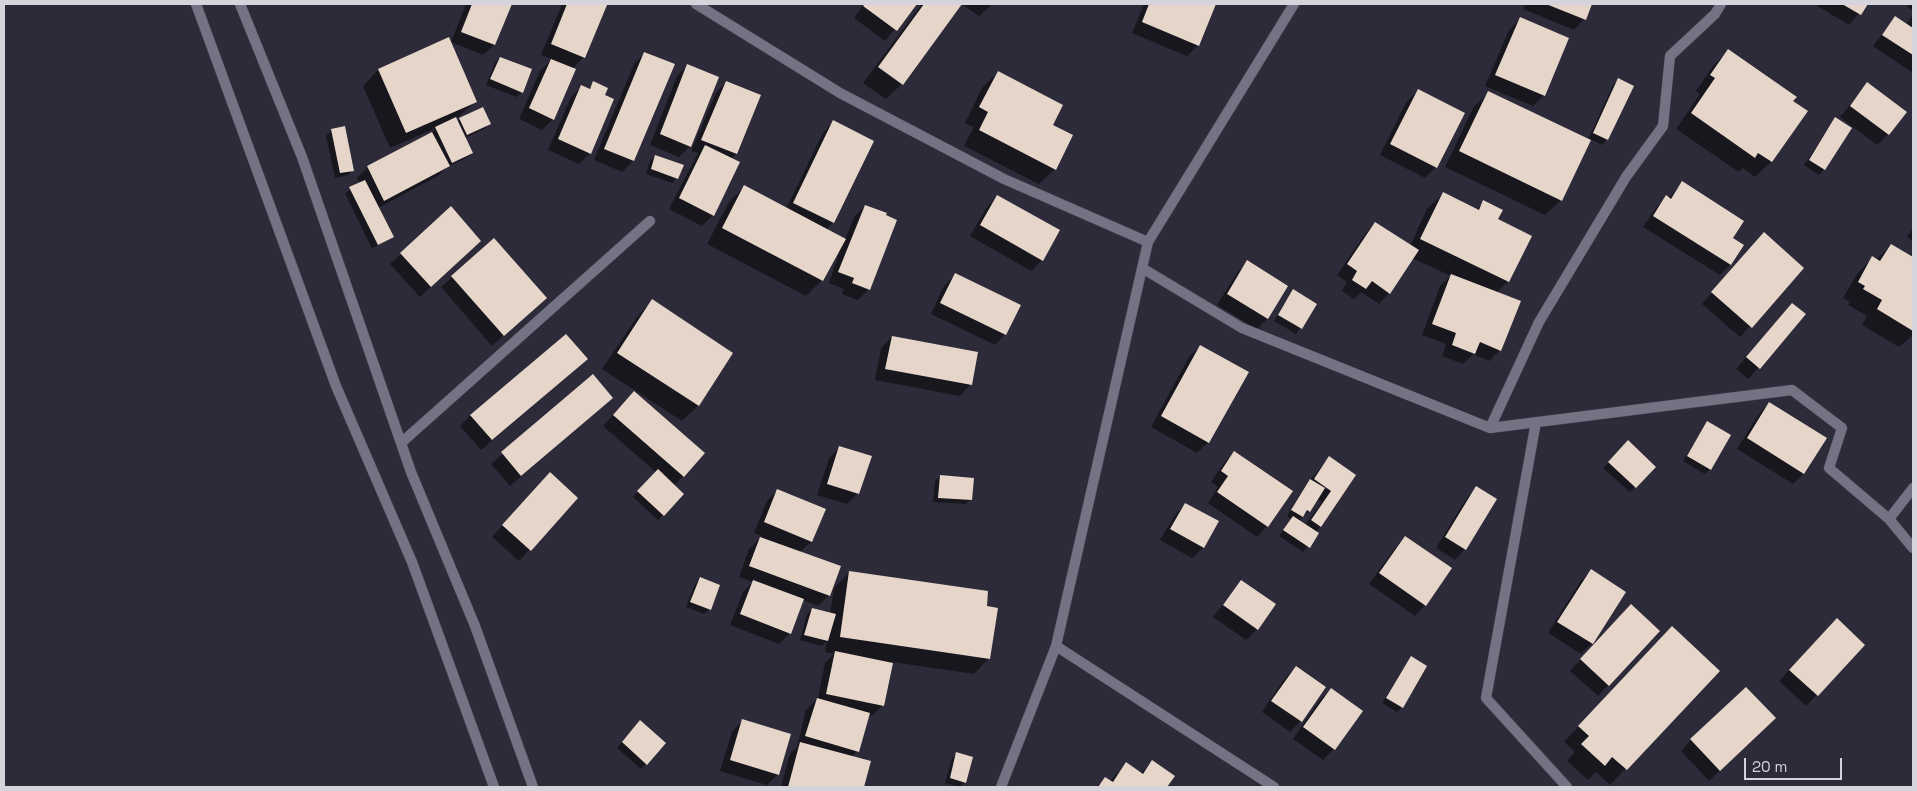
<!DOCTYPE html>
<style>
body{margin:0}
#map{position:relative;width:1917px;height:791px;overflow:hidden;background:#2d2b39;font-family:"Space Grotesk",sans-serif}
canvas{display:block}
.frame{position:absolute;inset:0;border:5px solid #d5d4dd;pointer-events:none}
.scale{position:absolute;left:1744px;top:758px;width:98px;height:22px;box-sizing:border-box;border:2px solid #d5d4dd;border-top:0;padding-left:6px;font-size:15px;line-height:18px;white-space:nowrap;color:#d5d4dd;-webkit-text-stroke:4px #2d2b39;paint-order:stroke}
</style>
<div id="map">
<canvas width="1917" height="791"></canvas>
<div class="frame"></div>
<div class="scale">20 m</div>
</div>
<script>
const ctx = document.querySelector('canvas').getContext('2d');
ctx.lineJoin = 'round';
function fillPath(path, color) { ctx.fillStyle = color; ctx.fill(path, 'evenodd'); }
const poly = rows => new Path2D(rows.map(r => 'M' + r).join(''));
function stroke(path, color, width, dash) { ctx.strokeStyle = color; ctx.lineWidth = width; ctx.lineCap = dash ? 'butt' : 'round'; ctx.setLineDash(dash || []); ctx.stroke(path); }
const shadow = poly([
 [466,4,510,4,494,45,483,55,451,42],
 [562,4,606,6,584,57,572,69,553,119,542,130,519,119,540,71,552,59,541,55],
 [864,4,915,4,885,41,854,18],
 [922,4,961,4,902,84,886,99,863,83],
 [961,4,992,4,979,16],
 [1144,4,1215,4,1198,45,1187,56,1132,33],
 [1526,4,1591,4,1584,19,1574,30,1523,9],
 [1814,4,1867,4,1849,25],
 [1909,4,1913,4,1913,11,1907,7],
 [1913,14,1913,73,1873,46,1895,17,1906,25],
 [1520,19,1568,39,1544,95,1533,106,1485,86,1509,30],
 [449,39,476,101,456,119,457,122,460,119,489,124,484,129,465,138,471,153,466,158,447,167,438,176,378,208,392,237,372,249,345,193,360,184,357,178,368,167,431,133,436,128,390,148,363,86,378,70],
 [1728,51,1806,112,1771,162,1755,177,1743,168,1739,172,1676,129,1700,94,1696,91,1713,66],
 [645,53,673,65,633,161,622,172,594,160,634,64],
 [500,58,522,92,516,97,486,85,495,63],
 [687,66,690,146,679,157,650,145,677,76],
 [998,72,1051,126,1055,169,1039,184,964,146,974,127,965,123,982,88],
 [1618,80,1607,139,1602,145,1590,139,1561,200,1545,215,1445,167,1473,108,1488,93,1588,140,1613,85],
 [726,82,736,154,731,159,713,215,702,226,669,209,698,153,691,151,716,93],
 [594,83,590,153,579,164,548,150,571,97,582,86,588,89],
 [1867,84,1888,134,1877,145,1840,117],
 [1418,91,1436,167,1425,178,1380,155,1407,101],
 [1835,119,1824,169,1819,175,1804,165],
 [833,122,833,222,826,230,845,240,854,217,865,206,869,289,858,300,842,294,844,289,829,283,842,244,822,280,806,296,707,244,729,202,744,187,786,209,823,133],
 [344,128,353,170,348,175,335,178,326,136,331,131],
 [656,156,677,178,672,183,646,174,650,161],
 [1682,183,1730,265,1720,275,1643,227,1656,208,1666,197,1668,199],
 [1443,194,1476,210,1484,202,1496,220,1508,281,1496,293,1500,350,1489,361,1473,354,1463,364,1442,356,1446,344,1422,335,1440,286,1451,276,1412,258,1389,293,1379,304,1361,292,1354,299,1342,291,1347,282,1337,275,1365,234,1375,223,1410,246,1427,209],
 [997,196,1042,260,1031,271,970,236,987,207],
 [1913,227,1913,241,1907,237],
 [1754,245,1803,268,1740,337,1702,304],
 [1891,245,1913,258,1913,335,1899,347,1862,325,1867,316,1848,305,1850,302,1843,298,1857,274,1872,258,1876,260],
 [469,251,420,297,390,264,401,254],
 [1248,262,1267,319,1257,329,1217,305,1237,273],
 [955,275,1005,334,995,345,931,314,944,286],
 [452,277,534,308,492,346,441,287],
 [1293,291,1316,304,1296,334,1274,321],
 [652,301,732,354,698,406,682,421,602,369,637,317],
 [1792,305,1804,315,1748,379,1736,369],
 [892,337,977,353,970,385,960,396,875,380,881,348],
 [1200,346,1208,442,1197,453,1151,427,1189,357],
 [575,370,481,450,460,426,471,415],
 [593,376,612,398,510,486,491,464],
 [634,393,683,476,674,486,683,494,658,520,633,497,656,472,603,426],
 [1769,403,1804,473,1793,484,1737,449,1759,414],
 [1707,423,1710,469,1705,474,1683,461],
 [840,447,858,493,847,504,817,495,829,458],
 [1623,447,1654,467,1630,492,1603,468],
 [1234,453,1267,526,1257,537,1208,503,1218,487,1211,482,1224,463],
 [1329,458,1355,475,1303,552,1279,536,1291,519,1287,516,1305,486],
 [1317,499,1322,502,1305,525,1298,521,1309,511],
 [940,476,971,499,965,504,933,502,935,481],
 [539,485,577,498,519,561,492,537],
 [1476,488,1465,549,1455,560,1436,548,1466,499],
 [778,490,811,542,800,552,829,595,818,606,803,600,790,633,779,644,730,625,743,592,753,582,739,577,749,549,762,536,754,533,767,501],
 [1185,504,1217,522,1203,548,1192,558,1160,540,1175,515],
 [1405,537,1425,605,1415,616,1369,584,1395,548],
 [1591,571,1592,643,1581,654,1548,633,1580,582],
 [850,572,985,607,989,658,974,674,892,662,883,705,872,716,868,715,857,751,852,757,870,762,863,787,781,787,790,754,797,747,806,710,818,698,825,663,834,654,825,652,827,641,822,646,800,640,807,614,812,609,830,614,834,588],
 [700,579,710,609,704,614,686,607,695,584],
 [1241,582,1274,605,1257,629,1246,640,1213,617],
 [1620,616,1659,631,1598,696,1570,671],
 [1827,630,1864,645,1806,706,1779,681],
 [1657,643,1718,671,1610,785,1596,772,1588,780,1567,761,1575,752,1564,742],
 [1411,657,1402,707,1397,712,1382,703],
 [1296,668,1301,721,1290,732,1262,712,1285,678],
 [1331,689,1361,711,1334,749,1323,760,1293,739,1320,700],
 [742,721,778,774,767,785,720,771,732,732],
 [635,727,646,764,641,769,617,748],
 [1763,729,1709,781,1681,751,1691,740],
 [957,753,965,782,960,787,945,783,952,758],
 [1152,762,1173,776,1166,787,1096,787,1105,779,1109,782,1126,764,1140,774]
]);
const building = poly([
 [472,4,512,4,495,45,461,32],
 [567,4,607,5,585,58,551,44],
 [865,4,917,4,897,31,863,6],
 [924,4,962,4,903,85,878,67],
 [1149,4,1216,4,1199,46,1142,22],
 [1546,4,1592,4,1586,20],
 [1842,4,1868,4,1861,15],
 [1895,16,1913,28,1913,55,1882,35],
 [1520,17,1569,38,1545,96,1495,75],
 [449,37,477,102,406,133,378,69],
 [1728,49,1797,97,1793,101,1808,111,1772,162,1758,153,1755,158,1691,113,1715,78,1710,75],
 [644,52,675,64,634,161,604,149],
 [500,57,532,69,523,93,490,79],
 [551,59,576,69,554,120,529,108],
 [687,64,719,77,691,147,660,134],
 [998,71,1063,105,1053,125,1073,135,1056,170,979,130,988,112,979,107],
 [1618,78,1634,86,1608,140,1593,133],
 [593,81,608,88,605,95,614,99,591,154,558,139,581,85,590,89],
 [726,81,761,95,737,154,701,140],
 [1867,82,1907,112,1889,135,1850,106],
 [1418,89,1465,113,1437,168,1390,144],
 [1488,91,1591,140,1562,201,1459,151],
 [483,107,491,124,467,135,459,118],
 [456,117,473,153,452,163,435,127],
 [1835,117,1852,128,1825,170,1809,160],
 [833,120,874,141,834,223,793,203],
 [345,126,354,171,340,173,331,129],
 [432,132,450,166,384,201,367,166],
 [705,145,740,162,714,216,679,198],
 [655,155,684,165,678,179,651,169],
 [365,180,394,237,378,245,349,187],
 [1682,181,1744,221,1733,238,1744,245,1731,265,1653,216,1666,195,1671,199],
 [744,185,846,239,823,281,722,228],
 [1443,192,1479,210,1483,200,1503,210,1498,219,1532,236,1509,282,1420,239],
 [997,195,1060,230,1043,261,980,225],
 [865,205,887,213,886,215,897,220,870,290,852,283,854,278,838,272],
 [451,206,481,241,431,287,400,253],
 [1375,222,1419,250,1390,294,1372,281,1366,289,1352,280,1357,271,1347,264],
 [1764,232,1804,268,1752,328,1711,292],
 [494,238,547,298,504,336,451,276],
 [1891,244,1913,257,1913,331,1877,309,1882,300,1863,289,1865,286,1858,282,1872,256,1880,261],
 [1247,260,1288,286,1268,319,1227,294],
 [955,273,1021,305,1006,335,940,303],
 [1451,274,1521,301,1501,351,1480,342,1475,354,1452,345,1456,333,1432,324],
 [1293,289,1317,304,1302,329,1278,315],
 [652,299,733,353,699,406,617,353],
 [1792,303,1806,314,1760,369,1746,357],
 [566,334,588,359,492,440,470,415],
 [892,336,978,352,972,385,885,369],
 [1200,345,1249,372,1209,443,1161,416],
 [593,374,613,398,521,476,501,452],
 [634,391,705,453,684,477,613,415],
 [1769,402,1827,438,1804,474,1747,438],
 [1707,421,1731,435,1711,470,1687,456],
 [1628,440,1656,467,1636,488,1608,462],
 [839,446,872,456,859,494,827,484],
 [1234,451,1293,491,1268,527,1217,492,1228,476,1221,471],
 [1329,456,1356,475,1321,527,1311,520,1331,491,1314,479],
 [658,469,684,494,664,516,637,491],
 [550,472,578,498,531,551,502,525],
 [940,475,974,478,972,500,938,498],
 [1310,479,1325,488,1310,512,1307,510,1303,517,1291,510],
 [1476,486,1497,499,1466,550,1445,537],
 [777,489,826,509,812,542,764,522],
 [1185,503,1219,521,1204,548,1170,529],
 [1293,516,1319,533,1310,548,1283,530],
 [1405,536,1452,568,1426,606,1379,573],
 [760,537,841,566,830,596,749,566],
 [1591,569,1626,592,1593,644,1557,622],
 [849,571,988,591,987,606,998,608,990,659,840,637],
 [700,577,720,585,711,610,690,602],
 [753,580,804,599,791,634,740,614],
 [1241,580,1276,604,1258,630,1223,605],
 [1631,604,1660,631,1609,686,1580,659],
 [812,608,836,614,828,641,804,635],
 [1837,618,1865,645,1818,696,1789,670],
 [1672,626,1720,671,1627,770,1612,757,1605,766,1581,744,1589,736,1578,726],
 [835,651,893,663,884,706,826,694],
 [1411,656,1427,666,1403,708,1386,698],
 [1296,666,1326,687,1302,722,1271,701],
 [1746,687,1776,718,1720,771,1690,739],
 [1331,688,1363,711,1335,750,1303,727],
 [817,698,870,713,859,752,805,736],
 [742,719,791,734,779,775,730,760],
 [640,720,666,743,647,765,622,742],
 [800,742,871,761,864,787,788,787],
 [956,752,973,757,966,783,950,778],
 [1152,760,1175,776,1167,787,1098,787,1105,777,1113,782,1126,762,1143,774]
]);
const street = poly([
 [196,4,336,386,412,562,494,787],
 [240,4,302,157,411,472,475,626,533,787],
 [696,4,840,93,1004,179,1148,242,1056,646],
 [1148,242,1294,4],
 [1142,268,1242,328,1490,428,1539,322,1626,177,1663,126,1670,56,1715,14,1721,4],
 [1536,422,1486,698,1567,787],
 [1490,428,1792,390,1842,428,1829,468,1889,519,1913,488],
 [401,443,650,221],
 [1889,519,1913,548],
 [1001,787,1056,646,1274,787]
]);
fillPath(shadow, '#0007');
fillPath(building, '#e6d6ca');
stroke(street, '#474651', 11);
stroke(street, '#747383', 10);
</script>
